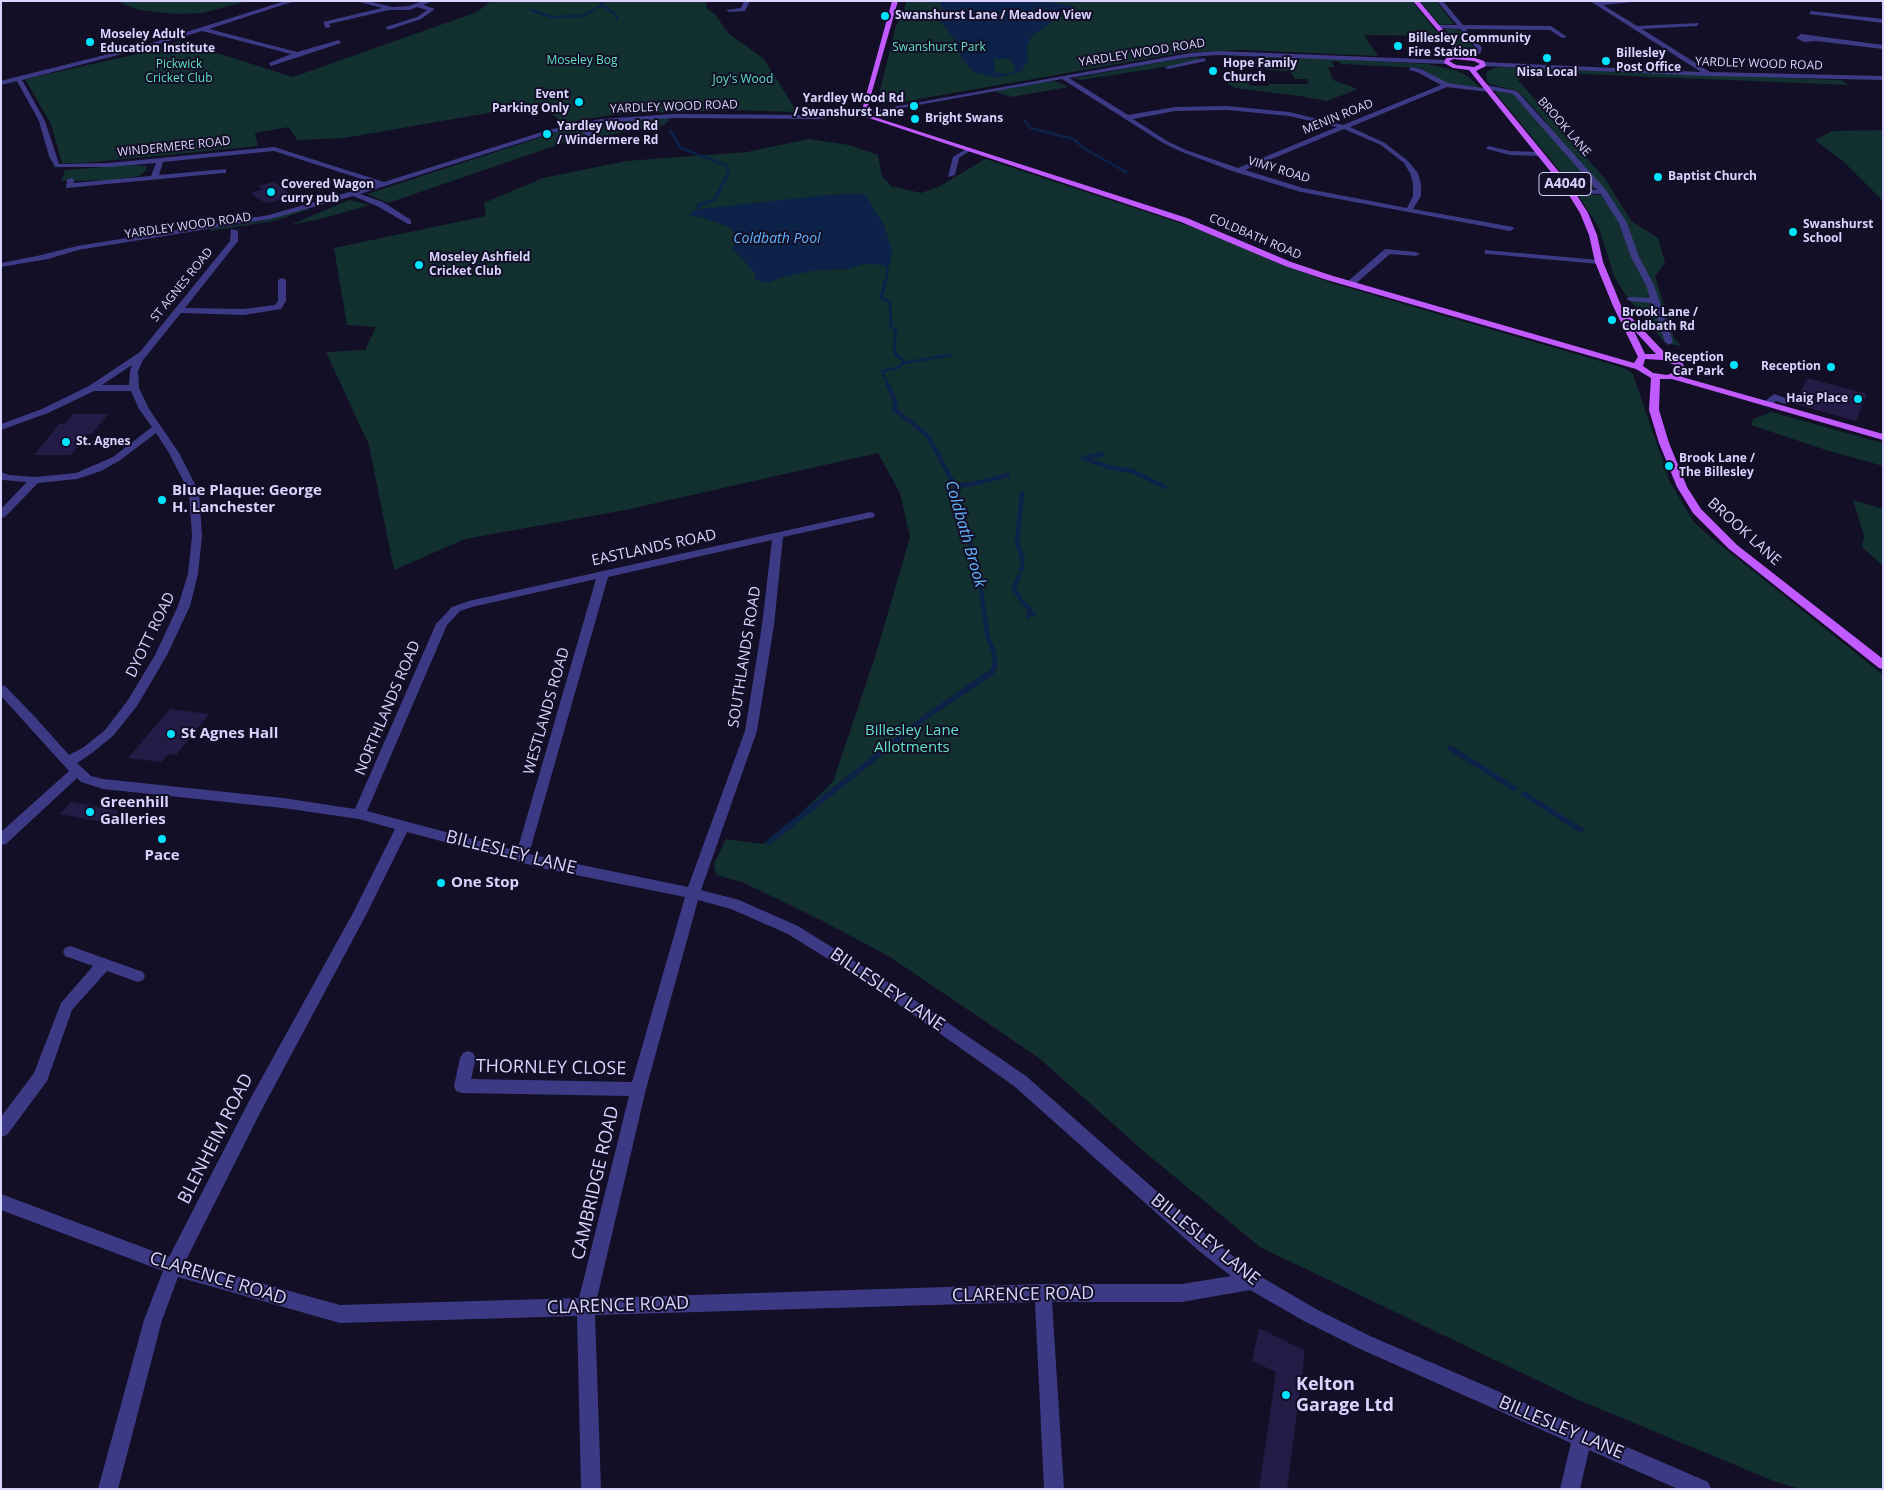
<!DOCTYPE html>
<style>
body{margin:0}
#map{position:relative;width:1884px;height:1490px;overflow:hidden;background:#130f26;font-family:"Open Sans",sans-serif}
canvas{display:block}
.frame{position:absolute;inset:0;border:2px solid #d9d4ff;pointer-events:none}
</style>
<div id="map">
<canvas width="1884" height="1490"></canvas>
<div class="frame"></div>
</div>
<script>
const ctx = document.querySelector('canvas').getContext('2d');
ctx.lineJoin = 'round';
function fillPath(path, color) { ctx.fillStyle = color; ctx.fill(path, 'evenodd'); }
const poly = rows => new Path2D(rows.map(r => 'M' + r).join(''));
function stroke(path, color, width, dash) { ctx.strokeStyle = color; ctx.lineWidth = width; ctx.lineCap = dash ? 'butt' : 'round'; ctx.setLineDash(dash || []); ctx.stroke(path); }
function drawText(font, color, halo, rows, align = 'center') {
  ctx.font = font + ' "Open Sans",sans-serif'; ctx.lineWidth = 4; ctx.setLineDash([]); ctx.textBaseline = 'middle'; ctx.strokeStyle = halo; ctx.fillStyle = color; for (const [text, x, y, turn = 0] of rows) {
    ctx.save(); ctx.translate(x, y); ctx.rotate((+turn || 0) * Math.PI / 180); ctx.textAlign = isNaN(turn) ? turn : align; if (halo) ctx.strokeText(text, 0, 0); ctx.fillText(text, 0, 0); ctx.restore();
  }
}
const green = poly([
 [121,1,248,1,202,13,175,14,139,10,121,3],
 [491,1,706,1,707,9,715,14,728,33,764,59,797,112,730,110,618,114,563,123,540,104,344,138,297,140,289,127,255,133,258,146,83,163,62,163,51,124,25,79,155,50,179,41,293,77,477,12],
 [906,1,1412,1,1440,36,1364,35,1378,56,1245,50,1186,52,897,103,880,100,880,91,896,25,903,16],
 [1420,1,1436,1,1454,24,1440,25],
 [1445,29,1455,29,1461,31,1475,49,1464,52,1458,48],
 [1257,55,1427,64,1458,71,1469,77,1479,87,1447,84,1421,68,1341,64,1340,62,1332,61,1334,67,1328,67,1333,80,1358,89,1327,101,1299,96,1235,88,1223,81,1248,81,1250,86,1269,86,1268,84,1309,84,1307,79,1295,79,1290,71,1266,70,1258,59],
 [1199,57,1198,61,1191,63,1080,80,1075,78,1162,62],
 [1500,67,1841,80,1849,85,1535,72,1535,77,1522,77,1518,80,1606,180,1631,221,1658,238,1665,263,1655,276,1674,338,1681,346,1665,343,1625,294,1614,276,1599,228,1579,196,1582,193,1607,196,1602,188,1583,190,1574,188,1495,92,1498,91,1511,92,1542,125,1548,124,1518,91,1490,84,1487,82,1486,73,1493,68],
 [1047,81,1055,81,1069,87,1011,97,993,91],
 [668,118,669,120,664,125,563,143,388,203,367,194,563,130,604,122],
 [1883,130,1883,201,1844,162,1815,140,1833,131],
 [809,139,849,145,878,155,882,176,891,186,921,193,940,186,985,159,992,161,1207,232,1277,263,1335,284,1624,368,1633,374,1670,482,1694,522,1707,534,1883,675,1883,1489,1801,1489,1776,1482,1574,1398,1260,1247,1147,1154,1039,1058,890,957,821,920,742,882,716,875,714,864,726,839,763,844,782,831,833,782,876,654,910,537,900,493,878,453,625,510,465,539,394,570,369,445,326,352,365,350,376,327,347,325,334,248,486,216,484,203,543,178,626,161,747,152],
 [132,165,146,166,146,171,139,176,112,180,61,181,65,170],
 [349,200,370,205,320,219,290,225],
 [307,208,310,209,274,221,209,231,211,229,261,221],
 [1771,412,1883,443,1883,466,1829,451,1751,425,1753,419],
 [1853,500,1883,509,1883,566,1862,547,1864,536]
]);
const water = poly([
 [940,1,1026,1,1063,4,1074,6,1032,36,1027,47,1028,60,1022,71,1003,77,994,77,974,72,962,59,954,39,941,22,942,11],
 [994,59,1010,59,1014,66,1015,71,1006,74,998,73,995,70],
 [865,194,884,225,892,250,890,265,864,264,848,269,816,270,780,278,768,283,756,280,754,272,732,248,739,236,729,227,701,217,689,216,692,211,708,208,827,195]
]);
const streamFar3 = poly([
 [603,1,602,5,616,15,617,19],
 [531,10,552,17,583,16,602,5],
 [1025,121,1030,128,1074,139,1083,148,1121,169],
 [670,130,681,148,728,166]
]);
const streamFar2 = poly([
 [1119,168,1126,172],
 [706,212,700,210,698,205,713,200,717,196,728,173,728,169],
 [883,264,887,266,887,275,881,297,890,303,891,326,896,331,894,348,896,356,900,357,904,363,897,368,882,371,889,387],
 [904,363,950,355]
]);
const streamFar1 = poly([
 [888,385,896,403,894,409,928,436,955,486,979,576,988,639,994,652,995,667],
 [1083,458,1108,467,1132,471,1165,487],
 [1083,458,1103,454],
 [955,486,973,484,1008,475],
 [1021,570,1023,559,1017,543,1022,493],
 [1019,576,1014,588,1020,599],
 [1022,602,1034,614,1029,614,1028,616]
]);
const stream = poly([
 [1450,748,1514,788],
 [1524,794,1581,830],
 [769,842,927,716,992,672,995,665]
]);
const building = poly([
 [274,182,294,197,265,203,251,193,263,189,258,186],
 [1807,378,1867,394,1856,421,1795,404],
 [73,414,108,414,92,434,87,434,71,455,34,455,59,424,65,424],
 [170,709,209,714,176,755,169,754,161,762,128,758],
 [71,802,119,811,108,823,60,814],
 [1259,1328,1305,1351,1287,1489,1259,1489,1276,1372,1252,1361]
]);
const minor = poly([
 [285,1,295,1,209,29,297,52,339,40,341,43,271,66,269,63,291,54,202,31,149,47,22,80,45,121,59,164,109,163,274,147,384,182,548,130,601,119,674,114,817,115,856,112,859,114,856,116,817,119,674,118,601,123,583,127,606,142,624,142,627,144,626,145,602,145,576,128,551,133,360,194,383,202,411,220,411,224,408,224,377,206,353,196,270,219,78,250,48,259,1,267,1,263,37,256,77,246,269,215,377,184,274,151,163,162,159,175,226,169,226,173,223,173,66,188,67,180,71,178,75,180,73,183,151,176,156,163,109,167,55,167,49,156,39,121,17,81,1,85,1,81,16,77,145,45,285,1],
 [356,1,367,1,392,7,409,6,423,1,432,1,423,5,435,9,421,19,388,30,386,27,417,17,427,10,417,7,410,10,389,10,329,24,331,27,326,28,323,22,382,8,356,1],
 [744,1,750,1,745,11,729,12,726,10,741,8,744,1],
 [1437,1,1443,1,1463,25,1551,26,1567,37,1562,38,1550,30,1466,29,1482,48,1480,54,1463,56,1463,54,1475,52,1476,48,1460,29,1436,28,1438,25,1457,25,1437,1],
 [1590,1,1642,1,1603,5,1637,26,1699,23,1697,26,1642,29,1710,72,1883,76,1883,80,1709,76,1484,66,1481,64,1484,62,1701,72,1590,1],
 [1811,11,1883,19,1883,23,1809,14,1811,11],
 [1801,34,1883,45,1883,49,1816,41,1804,42,1796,38,1801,34],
 [1218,51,1446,60,1449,62,1446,64,1218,55,1190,57,1069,78,1128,115,1175,107,1227,106,1289,112,1343,125,1441,85,1417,72,1409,70,1411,67,1421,69,1448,83,1483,88,1486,85,1517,91,1606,190,1627,223,1639,257,1654,285,1673,342,1669,345,1665,342,1652,303,1630,301,1626,299,1630,297,1650,298,1646,285,1631,257,1619,223,1601,194,1567,193,1566,191,1570,189,1597,190,1513,94,1491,90,1488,92,1447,87,1350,127,1385,143,1408,161,1418,173,1421,184,1421,196,1413,209,1513,227,1514,229,1510,231,1301,192,1232,171,1182,152,1163,143,1062,79,874,113,871,111,1190,53,1218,51],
 [1227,110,1289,116,1337,127,1238,168,1186,150,1167,141,1133,119,1175,111,1227,110],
 [1344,129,1381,145,1404,163,1410,173,1413,184,1413,196,1407,208,1303,188,1245,170,1344,129],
 [1204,58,1206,61,1168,69,1165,67,1204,58],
 [1489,146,1510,151,1541,152,1544,154,1541,156,1510,155,1487,149,1486,148,1489,146],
 [966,149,971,150,959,158,955,175,948,177,953,157,966,149],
 [231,229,238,231,238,241,185,308,244,309,275,305,278,301,278,280,282,278,286,280,286,301,281,309,244,315,181,313,143,360,138,371,139,388,149,409,179,453,199,492,202,536,198,574,190,606,167,655,137,706,113,736,92,753,77,763,91,776,103,779,283,798,355,809,436,624,452,607,469,601,603,571,870,512,874,513,875,515,874,517,783,537,774,625,757,731,701,890,739,900,798,926,894,986,1026,1076,1211,1239,1258,1275,1316,1309,1370,1336,1708,1482,1711,1489,1678,1489,1589,1450,1580,1489,1560,1489,1571,1443,1358,1348,1304,1321,1250,1290,1182,1302,1052,1302,1064,1489,1044,1489,1035,1302,595,1315,601,1489,581,1489,577,1316,340,1323,178,1277,162,1320,118,1489,98,1489,144,1320,163,1271,1,1210,1,1194,169,1257,248,1103,353,913,395,829,359,819,283,808,103,789,81,782,77,778,6,844,1,845,1,832,69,771,1,696,1,685,5,686,35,717,69,755,84,747,105,730,128,700,155,655,178,606,188,574,192,536,189,492,169,453,156,433,119,461,101,471,77,479,38,483,5,517,1,518,1,509,27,482,3,480,1,479,1,472,9,475,35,477,76,473,113,457,152,427,139,409,131,391,94,391,48,413,1,430,1,424,42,409,89,386,140,352,230,241,231,229],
 [132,365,130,371,129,385,102,385,132,365],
 [772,540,762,625,745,731,688,887,529,854,608,577,772,540],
 [596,579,517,851,367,811,447,625,460,611,472,607,596,579],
 [407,832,546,869,685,897,632,1082,471,1079,476,1058,473,1053,468,1051,463,1053,460,1058,454,1086,456,1091,462,1093,629,1096,579,1298,340,1305,185,1262,260,1113,366,915,407,832],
 [698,900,731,909,788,934,884,994,1014,1086,1199,1251,1231,1276,1182,1284,1043,1284,597,1298,646,1089,698,900],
 [1385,249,1416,252,1420,254,1416,256,1390,254,1353,286,1347,286,1347,282,1385,249],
 [1485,250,1599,260,1603,262,1599,264,1488,254,1485,254,1485,250],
 [1774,394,1788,399,1790,401,1785,404,1776,401,1770,406,1764,406,1764,402,1774,394],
 [70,946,143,972,145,976,143,980,138,982,107,971,72,1010,47,1081,7,1135,1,1137,1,1117,34,1073,61,1003,93,966,65,956,63,952,65,948,70,946]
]);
const major = poly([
 [892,1,898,1,867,109,862,110,892,1],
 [1413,1,1419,1,1459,49,1472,57,1484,61,1486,66,1476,71,1573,189,1588,213,1597,235,1603,262,1625,315,1629,315,1667,355,1681,361,1687,371,1682,377,1883,434,1883,440,1672,379,1660,379,1659,410,1669,443,1687,487,1701,509,1737,545,1883,659,1883,669,1879,668,1729,549,1693,513,1677,487,1659,443,1649,410,1651,378,1636,369,1327,280,1285,266,1181,222,863,116,868,115,1187,218,1291,262,1333,276,1634,363,1638,357,1613,306,1595,262,1589,235,1580,213,1567,192,1469,70,1453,68,1444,63,1446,58,1451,56,1463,56,1455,51,1413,1],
 [1454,59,1474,61,1480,64,1474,67,1456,65,1449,61,1454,59],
 [1633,329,1656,354,1645,354,1633,329],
 [1645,359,1662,360,1675,365,1678,371,1667,375,1653,373,1643,366,1645,359]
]);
const markers = [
 [885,16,5,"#00e5ff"],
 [90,42,5,"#00e5ff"],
 [1398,46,5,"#00e5ff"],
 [1547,58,5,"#00e5ff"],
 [1606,61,5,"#00e5ff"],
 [1213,71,5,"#00e5ff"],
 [579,102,5,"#00e5ff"],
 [914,106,5,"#00e5ff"],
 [915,119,5,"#00e5ff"],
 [547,134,5,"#00e5ff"],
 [1658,177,5,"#00e5ff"],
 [271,192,5,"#00e5ff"],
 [1793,232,5,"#00e5ff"],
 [419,265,5,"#00e5ff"],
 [1612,320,5,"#00e5ff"],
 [1734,365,5,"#00e5ff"],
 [1831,367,5,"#00e5ff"],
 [1858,399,5,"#00e5ff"],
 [66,442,5,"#00e5ff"],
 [1669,466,5,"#00e5ff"],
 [162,500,5,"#00e5ff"],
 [171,734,5,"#00e5ff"],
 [90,812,5,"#00e5ff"],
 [162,839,5,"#00e5ff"],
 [441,883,5,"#00e5ff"],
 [1286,1395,5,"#00e5ff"]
];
const farPoinames = [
 ["Swanshurst Lane / Meadow View",895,16],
 ["Moseley Adult",100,35],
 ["Education Institute",100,49],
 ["Billesley Community",1408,39],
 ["Fire Station",1408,53],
 ["Billesley",1616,54],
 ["Post Office",1616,68],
 ["Hope Family",1223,64],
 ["Church",1223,78],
 ["Nisa Local",1547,73,"center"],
 ["Event",569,95,"right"],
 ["Parking Only",569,109,"right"],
 ["Yardley Wood Rd",904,99,"right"],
 ["/ Swanshurst Lane",904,113,"right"],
 ["Bright Swans",925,119],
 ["Yardley Wood Rd",557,127],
 ["/ Windermere Rd",557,141],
 ["Baptist Church",1668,177],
 ["Covered Wagon",281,185],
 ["curry pub",281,199],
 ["Swanshurst",1803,225],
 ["School",1803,239],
 ["Moseley Ashfield",429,258],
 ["Cricket Club",429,272],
 ["Brook Lane /",1622,313],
 ["Coldbath Rd",1622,327],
 ["Reception",1724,358,"right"],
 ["Car Park",1724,372,"right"],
 ["Reception",1821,367,"right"],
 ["Haig Place",1848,399,"right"],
 ["St. Agnes",76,442],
 ["Brook Lane /",1679,459],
 ["The Billesley",1679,473]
];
const farParknames = [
 ["Swanshurst Park",939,48],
 ["Moseley Bog",582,61],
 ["Pickwick",179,65],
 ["Cricket Club",179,79],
 ["Joy's Wood",743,80]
];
const farStreetnames = [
 ["YARDLEY WOOD ROAD",1142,53,-9],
 ["YARDLEY WOOD ROAD",1759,64,2],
 ["YARDLEY WOOD ROAD",674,107,-2],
 ["MENIN ROAD",1338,117,-22],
 ["BROOK LANE",1564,127,49],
 ["WINDERMERE ROAD",174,147,-6],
 ["VIMY ROAD",1279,170,17],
 ["YARDLEY WOOD ROAD",188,226,-8],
 ["COLDBATH ROAD",1255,237,23],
 ["ST AGNES ROAD",182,285,-51]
];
const shields = [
 [1565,184,52]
];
const shieldNames = [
 ["A4040",1565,184]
];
const farWaternames = [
 ["Coldbath Pool",777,239]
];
const poiNames = [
 ["Blue Plaque: George",172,491],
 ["H. Lanchester",172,508],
 ["St Agnes Hall",181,734],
 ["Greenhill",100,803],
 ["Galleries",100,820],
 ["Pace",162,856,"center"],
 ["One Stop",451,883]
];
const streetNames = [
 ["BROOK LANE",1744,532,42],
 ["EASTLANDS ROAD",654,548,-12],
 ["DYOTT ROAD",151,635,-64],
 ["SOUTHLANDS ROAD",745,657,-81],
 ["NORTHLANDS ROAD",388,708,-67],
 ["WESTLANDS ROAD",547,711,-74]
];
const parkNames = [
 ["Billesley Lane",912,731],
 ["Allotments",912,748]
];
const waterNames = [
 ["Coldbath Brook",965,534,74]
];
const nearStreetnames = [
 ["BILLESLEY LANE",511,853,14],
 ["BILLESLEY LANE",887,990,34],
 ["THORNLEY CLOSE",551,1068,1],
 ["BLENHEIM ROAD",216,1139,-63],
 ["CAMBRIDGE ROAD",596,1183,-77],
 ["BILLESLEY LANE",1205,1240,39],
 ["CLARENCE ROAD",218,1279,17],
 ["CLARENCE ROAD",1023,1295,-1],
 ["CLARENCE ROAD",618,1306,-2],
 ["BILLESLEY LANE",1561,1428,23]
];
const nearPoinames = [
 ["Kelton",1296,1385],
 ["Garage Ltd",1296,1406]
];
fillPath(green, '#12302f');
fillPath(water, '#0c2248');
stroke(streamFar3, '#0c2248', 2.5);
stroke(streamFar2, '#0c2248', 3);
stroke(streamFar1, '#0c2248', 4.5);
stroke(stream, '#0c2248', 5.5);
fillPath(building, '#241b47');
fillPath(minor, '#3d3a85');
fillPath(major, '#c25bff');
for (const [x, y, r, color] of markers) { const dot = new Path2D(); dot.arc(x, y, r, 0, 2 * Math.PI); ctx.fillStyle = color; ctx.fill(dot); stroke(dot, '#130f26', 2); }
drawText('bold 12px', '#d9d4ff', '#130f26', farPoinames, 'left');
drawText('12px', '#5fe0c0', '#130f26', farParknames);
drawText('12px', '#d9d4ff', '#130f26', farStreetnames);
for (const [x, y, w] of shields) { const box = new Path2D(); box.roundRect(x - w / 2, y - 11.5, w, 23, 4); ctx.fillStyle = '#130f26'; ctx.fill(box); stroke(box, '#d9d4ff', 1); }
drawText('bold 14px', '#d9d4ff', null, shieldNames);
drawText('italic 14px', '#62b6ff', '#130f26', farWaternames);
drawText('bold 15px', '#d9d4ff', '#130f26', poiNames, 'left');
drawText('15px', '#d9d4ff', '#130f26', streetNames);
drawText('15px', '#5fe0c0', '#130f26', parkNames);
drawText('italic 16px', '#62b6ff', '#130f26', waterNames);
drawText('18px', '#d9d4ff', '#130f26', nearStreetnames);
drawText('bold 18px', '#d9d4ff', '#130f26', nearPoinames, 'left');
</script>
